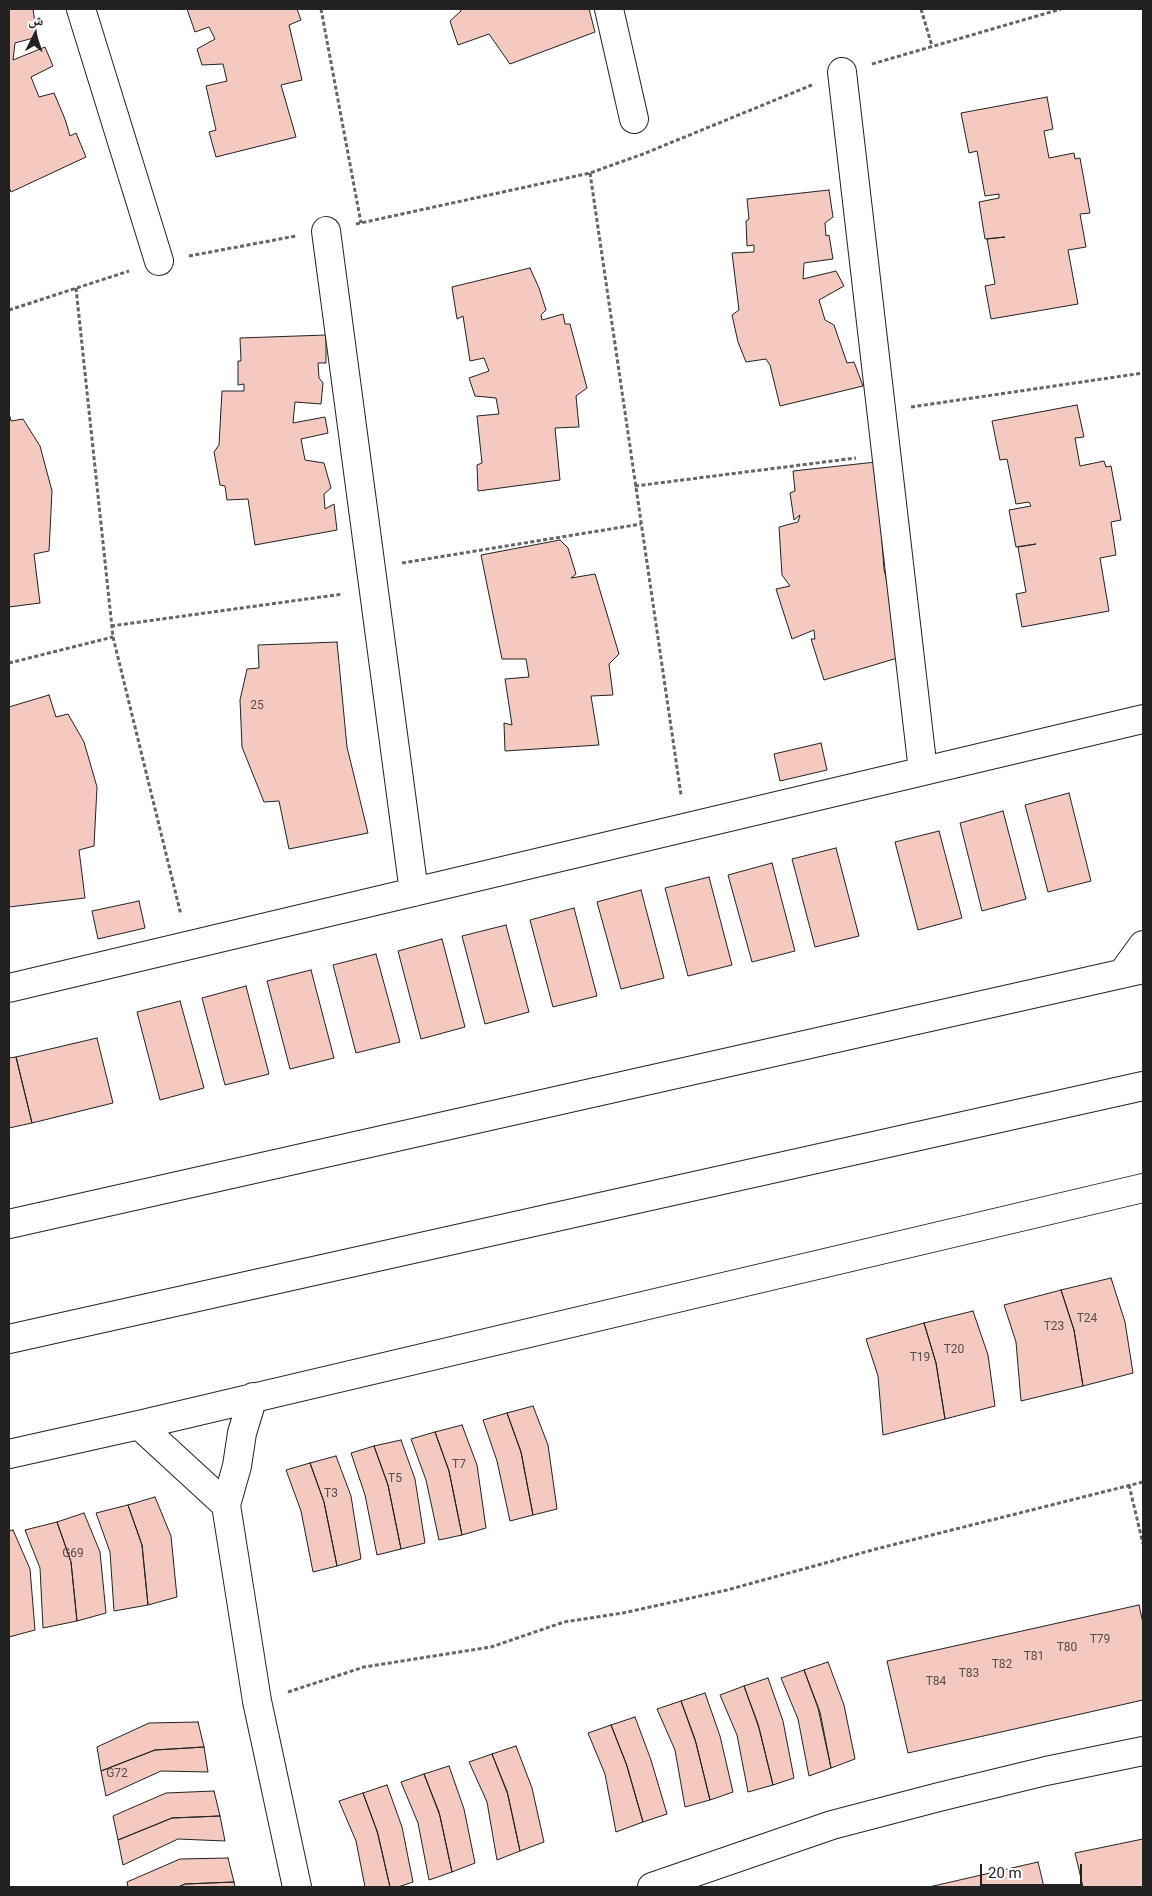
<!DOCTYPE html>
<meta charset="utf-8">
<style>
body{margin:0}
#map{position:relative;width:1152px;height:1896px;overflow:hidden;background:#fff;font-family:Roboto,"Noto Naskh Arabic",sans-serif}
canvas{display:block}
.frame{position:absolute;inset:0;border:10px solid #222;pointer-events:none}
.north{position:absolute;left:10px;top:10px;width:50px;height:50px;-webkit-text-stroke:4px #fff;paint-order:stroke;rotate:4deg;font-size:14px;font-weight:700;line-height:20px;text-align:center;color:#222}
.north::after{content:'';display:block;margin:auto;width:18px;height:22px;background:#222;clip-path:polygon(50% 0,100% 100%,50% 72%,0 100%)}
.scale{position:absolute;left:980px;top:1864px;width:102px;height:22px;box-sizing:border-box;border:2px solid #222;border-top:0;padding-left:6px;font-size:15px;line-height:18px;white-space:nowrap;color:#222;-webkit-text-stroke:4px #fff;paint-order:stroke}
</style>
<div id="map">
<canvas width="1152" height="1896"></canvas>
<div class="frame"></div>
<div class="north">ش</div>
<div class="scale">20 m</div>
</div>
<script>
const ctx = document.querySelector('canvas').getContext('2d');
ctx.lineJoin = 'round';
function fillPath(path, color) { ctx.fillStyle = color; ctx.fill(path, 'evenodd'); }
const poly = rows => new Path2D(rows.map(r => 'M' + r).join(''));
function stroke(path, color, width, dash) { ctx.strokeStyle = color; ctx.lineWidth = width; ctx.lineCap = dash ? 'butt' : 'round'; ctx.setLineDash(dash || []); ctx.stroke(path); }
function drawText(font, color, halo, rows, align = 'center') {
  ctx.font = font + ' Roboto,sans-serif'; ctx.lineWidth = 4; ctx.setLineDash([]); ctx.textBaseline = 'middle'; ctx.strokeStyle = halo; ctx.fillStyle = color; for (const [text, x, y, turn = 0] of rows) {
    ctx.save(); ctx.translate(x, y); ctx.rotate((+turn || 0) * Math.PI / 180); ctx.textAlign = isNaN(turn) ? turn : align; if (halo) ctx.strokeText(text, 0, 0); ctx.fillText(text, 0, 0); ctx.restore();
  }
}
const building = poly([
 [9,9,33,9,37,37,15,43,13,60,45,47,53,66,31,77,39,97,54,93,65,119,70,136,76,133,86,157,11,192,9,187,9,9],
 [187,9,297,9,301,20,289,25,302,80,281,85,296,137,216,157,209,132,216,130,206,86,227,81,223,64,202,65,197,49,215,39,209,27,195,32,187,9],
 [460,9,589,9,595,32,510,64,489,34,458,45,450,21,461,11,460,9],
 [1047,97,1053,129,1044,131,1049,158,1074,153,1075,159,1080,158,1090,213,1080,214,1086,247,1068,250,1078,304,991,319,985,286,995,284,987,239,1005,237,985,239,979,202,999,198,999,194,985,196,977,151,969,153,961,113,1047,97],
 [829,190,833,217,825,223,826,236,829,235,833,259,804,263,803,279,836,271,844,286,819,300,825,320,834,325,847,363,854,362,863,386,780,406,770,365,766,359,746,362,738,342,732,315,739,310,732,253,754,252,754,245,747,246,746,221,749,219,747,199,829,190],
 [530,268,539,288,546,310,541,315,542,320,563,314,565,324,570,324,587,388,576,396,579,427,555,428,560,480,478,491,477,465,482,463,477,416,499,414,496,398,475,396,469,378,489,371,484,358,470,361,463,316,457,319,452,287,530,268],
 [326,335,326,363,318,363,319,378,323,383,321,404,295,402,293,423,325,417,328,433,301,439,305,460,324,463,331,488,324,494,325,509,334,504,337,530,255,545,248,499,227,500,225,486,220,485,214,452,219,445,222,391,244,391,244,384,238,385,238,361,241,361,240,338,326,335],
 [1077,405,1084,437,1075,438,1080,466,1104,461,1106,467,1111,466,1121,520,1111,522,1116,555,1100,558,1109,611,1022,627,1016,594,1026,592,1018,547,1036,544,1016,547,1009,510,1031,506,1029,502,1016,504,1007,459,1000,460,992,421,1077,405],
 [9,413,11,421,23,419,40,446,52,491,49,551,34,554,40,603,9,607,9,413],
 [876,462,884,569,904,656,824,680,811,639,815,639,814,630,792,639,776,589,790,586,782,575,779,527,798,522,800,515,794,520,790,493,795,491,793,471,876,462],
 [560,540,568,548,576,574,571,578,595,574,619,654,609,664,613,695,591,696,599,745,505,751,504,723,512,725,505,679,529,677,526,659,502,659,481,555,560,540],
 [337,642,347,747,368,833,289,849,279,801,264,802,242,747,240,700,247,669,259,668,258,645,337,642],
 [49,695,56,717,68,714,84,742,97,787,94,846,79,850,85,898,9,907,9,707,49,695],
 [821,743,827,770,780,781,774,754,821,743],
 [1069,793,1091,881,1048,892,1025,805,1069,793],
 [1003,811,1026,899,982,911,960,823,1003,811],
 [939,831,962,918,918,930,895,842,939,831],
 [836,848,859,936,815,947,792,859,836,848],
 [772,863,795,951,752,962,728,875,772,863],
 [709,877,732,965,688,976,665,888,709,877],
 [641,890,664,978,621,989,597,902,641,890],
 [139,901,145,928,98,939,92,911,139,901],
 [574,908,597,996,553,1007,530,920,574,908],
 [506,925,529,1012,485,1024,462,936,506,925],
 [442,939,465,1027,421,1039,398,951,442,939],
 [376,954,400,1042,356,1053,333,965,376,954],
 [311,970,334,1058,290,1069,267,981,311,970],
 [246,986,269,1074,225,1085,202,998,246,986],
 [180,1001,204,1088,160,1100,137,1012,180,1001],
 [97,1038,113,1103,32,1123,16,1057,97,1038],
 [16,1057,32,1123,9,1128,9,1058,16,1057],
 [1111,1278,1125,1322,1133,1373,1083,1386,1074,1330,1061,1290,1111,1278],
 [1061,1290,1074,1330,1083,1386,1021,1401,1016,1342,1004,1305,1061,1290],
 [973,1311,988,1355,995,1406,945,1419,936,1363,924,1323,973,1311],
 [924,1323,936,1363,945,1419,883,1435,878,1376,866,1339,924,1323],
 [533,1406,548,1445,557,1509,533,1515,521,1452,507,1413,533,1406],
 [507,1413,521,1452,533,1515,510,1521,497,1461,483,1420,507,1413],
 [462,1425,477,1465,486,1528,462,1535,449,1471,435,1432,462,1425],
 [435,1432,449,1471,462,1535,439,1540,426,1480,411,1439,435,1432],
 [401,1440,415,1479,425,1543,401,1549,388,1485,374,1446,401,1440],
 [374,1446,388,1485,401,1549,377,1555,365,1495,351,1453,374,1446],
 [336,1456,351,1496,361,1559,337,1566,324,1502,310,1463,336,1456],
 [310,1463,324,1502,337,1566,313,1572,301,1511,286,1470,310,1463],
 [155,1497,171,1536,177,1597,148,1605,142,1545,128,1505,155,1497],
 [128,1505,142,1545,148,1605,114,1611,110,1552,96,1513,128,1505],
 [84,1513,100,1552,106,1613,77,1621,71,1562,57,1522,84,1513],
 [57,1522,71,1562,77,1621,43,1628,40,1568,25,1530,57,1522],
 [13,1530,30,1569,35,1630,9,1637,9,1531,13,1530],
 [1139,1605,1143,1623,1143,1700,908,1753,887,1661,1139,1605],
 [828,1662,844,1705,855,1759,831,1768,818,1708,804,1670,828,1662],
 [804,1670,820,1712,831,1768,809,1776,798,1719,781,1678,804,1670],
 [768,1678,783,1721,794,1778,773,1785,758,1724,744,1686,768,1678],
 [744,1686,759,1728,773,1785,748,1792,737,1735,720,1695,744,1686],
 [705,1693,720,1736,733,1792,710,1800,695,1739,681,1701,705,1693],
 [681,1701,696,1743,710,1800,685,1807,675,1750,657,1709,681,1701],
 [635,1717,651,1760,667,1814,643,1822,626,1763,611,1725,635,1717],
 [198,1722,204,1747,155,1750,101,1771,97,1747,149,1723,198,1722],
 [611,1725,627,1766,643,1822,616,1832,605,1774,588,1733,611,1725],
 [516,1746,532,1788,544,1842,520,1851,507,1791,492,1754,516,1746],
 [204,1747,208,1772,161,1771,106,1796,101,1771,155,1750,204,1747],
 [492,1754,508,1795,520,1851,497,1860,487,1802,469,1762,492,1754],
 [449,1766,464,1809,475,1863,452,1872,439,1812,424,1774,449,1766],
 [424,1774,440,1816,452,1872,429,1880,418,1823,401,1782,424,1774],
 [387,1785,402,1827,413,1882,398,1887,390,1887,377,1831,363,1793,387,1785],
 [214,1791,220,1816,172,1818,118,1840,113,1816,166,1793,214,1791],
 [363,1793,378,1834,390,1887,365,1887,356,1841,339,1801,363,1793],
 [220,1816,225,1841,178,1839,123,1865,118,1840,172,1818,220,1816],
 [1143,1839,1143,1887,1083,1887,1075,1853,1143,1839],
 [228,1858,234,1882,185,1884,178,1887,128,1887,127,1882,180,1859,228,1858],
 [1038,1862,1044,1887,929,1887,1038,1862],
 [234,1882,235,1887,178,1887,185,1884,234,1882]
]);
const path = poly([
 [321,9,361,223],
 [921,9,932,46],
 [872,64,1061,9],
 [590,173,681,795],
 [356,224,590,173,643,154,812,85],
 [189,256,296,236],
 [76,288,113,637,181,915],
 [9,310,129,271],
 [911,407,1143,373],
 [635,486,856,458],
 [402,563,641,524],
 [111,626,343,594],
 [9,663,113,637],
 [1129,1485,1143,1544],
 [288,1692,364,1667,491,1647,564,1622,623,1613,727,1590,876,1549,1143,1482]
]);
const street = poly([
 [81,9,159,261],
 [609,9,634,119],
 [842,72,923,771],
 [326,231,414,892],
 [1122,974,1143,945],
 [9,988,1143,719],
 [9,1224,1143,969],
 [9,1339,1143,1086],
 [253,1397,242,1433,237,1466,226,1505,257,1701,297,1887],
 [139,1425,226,1505],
 [9,1454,139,1425,1143,1188],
 [652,1887,832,1825,939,1797,1046,1771,1143,1751]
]);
const numberNames = [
 ["25",257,706],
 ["T24",1087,1319],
 ["T23",1054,1327],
 ["T20",954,1350],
 ["T19",920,1358],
 ["T7",459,1465],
 ["T5",395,1479],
 ["T3",331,1494],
 ["G69",73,1554],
 ["T79",1100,1640],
 ["T80",1067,1648],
 ["T81",1034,1657],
 ["T82",1002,1665],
 ["T83",969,1674],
 ["T84",936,1682],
 ["G72",117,1774]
];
fillPath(building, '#f3c9c0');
stroke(building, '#222', 1);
stroke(street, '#222', 30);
stroke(path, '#646464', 3, [4, 2.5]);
stroke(street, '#fff', 28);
drawText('12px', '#564c4a', null, numberNames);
</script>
